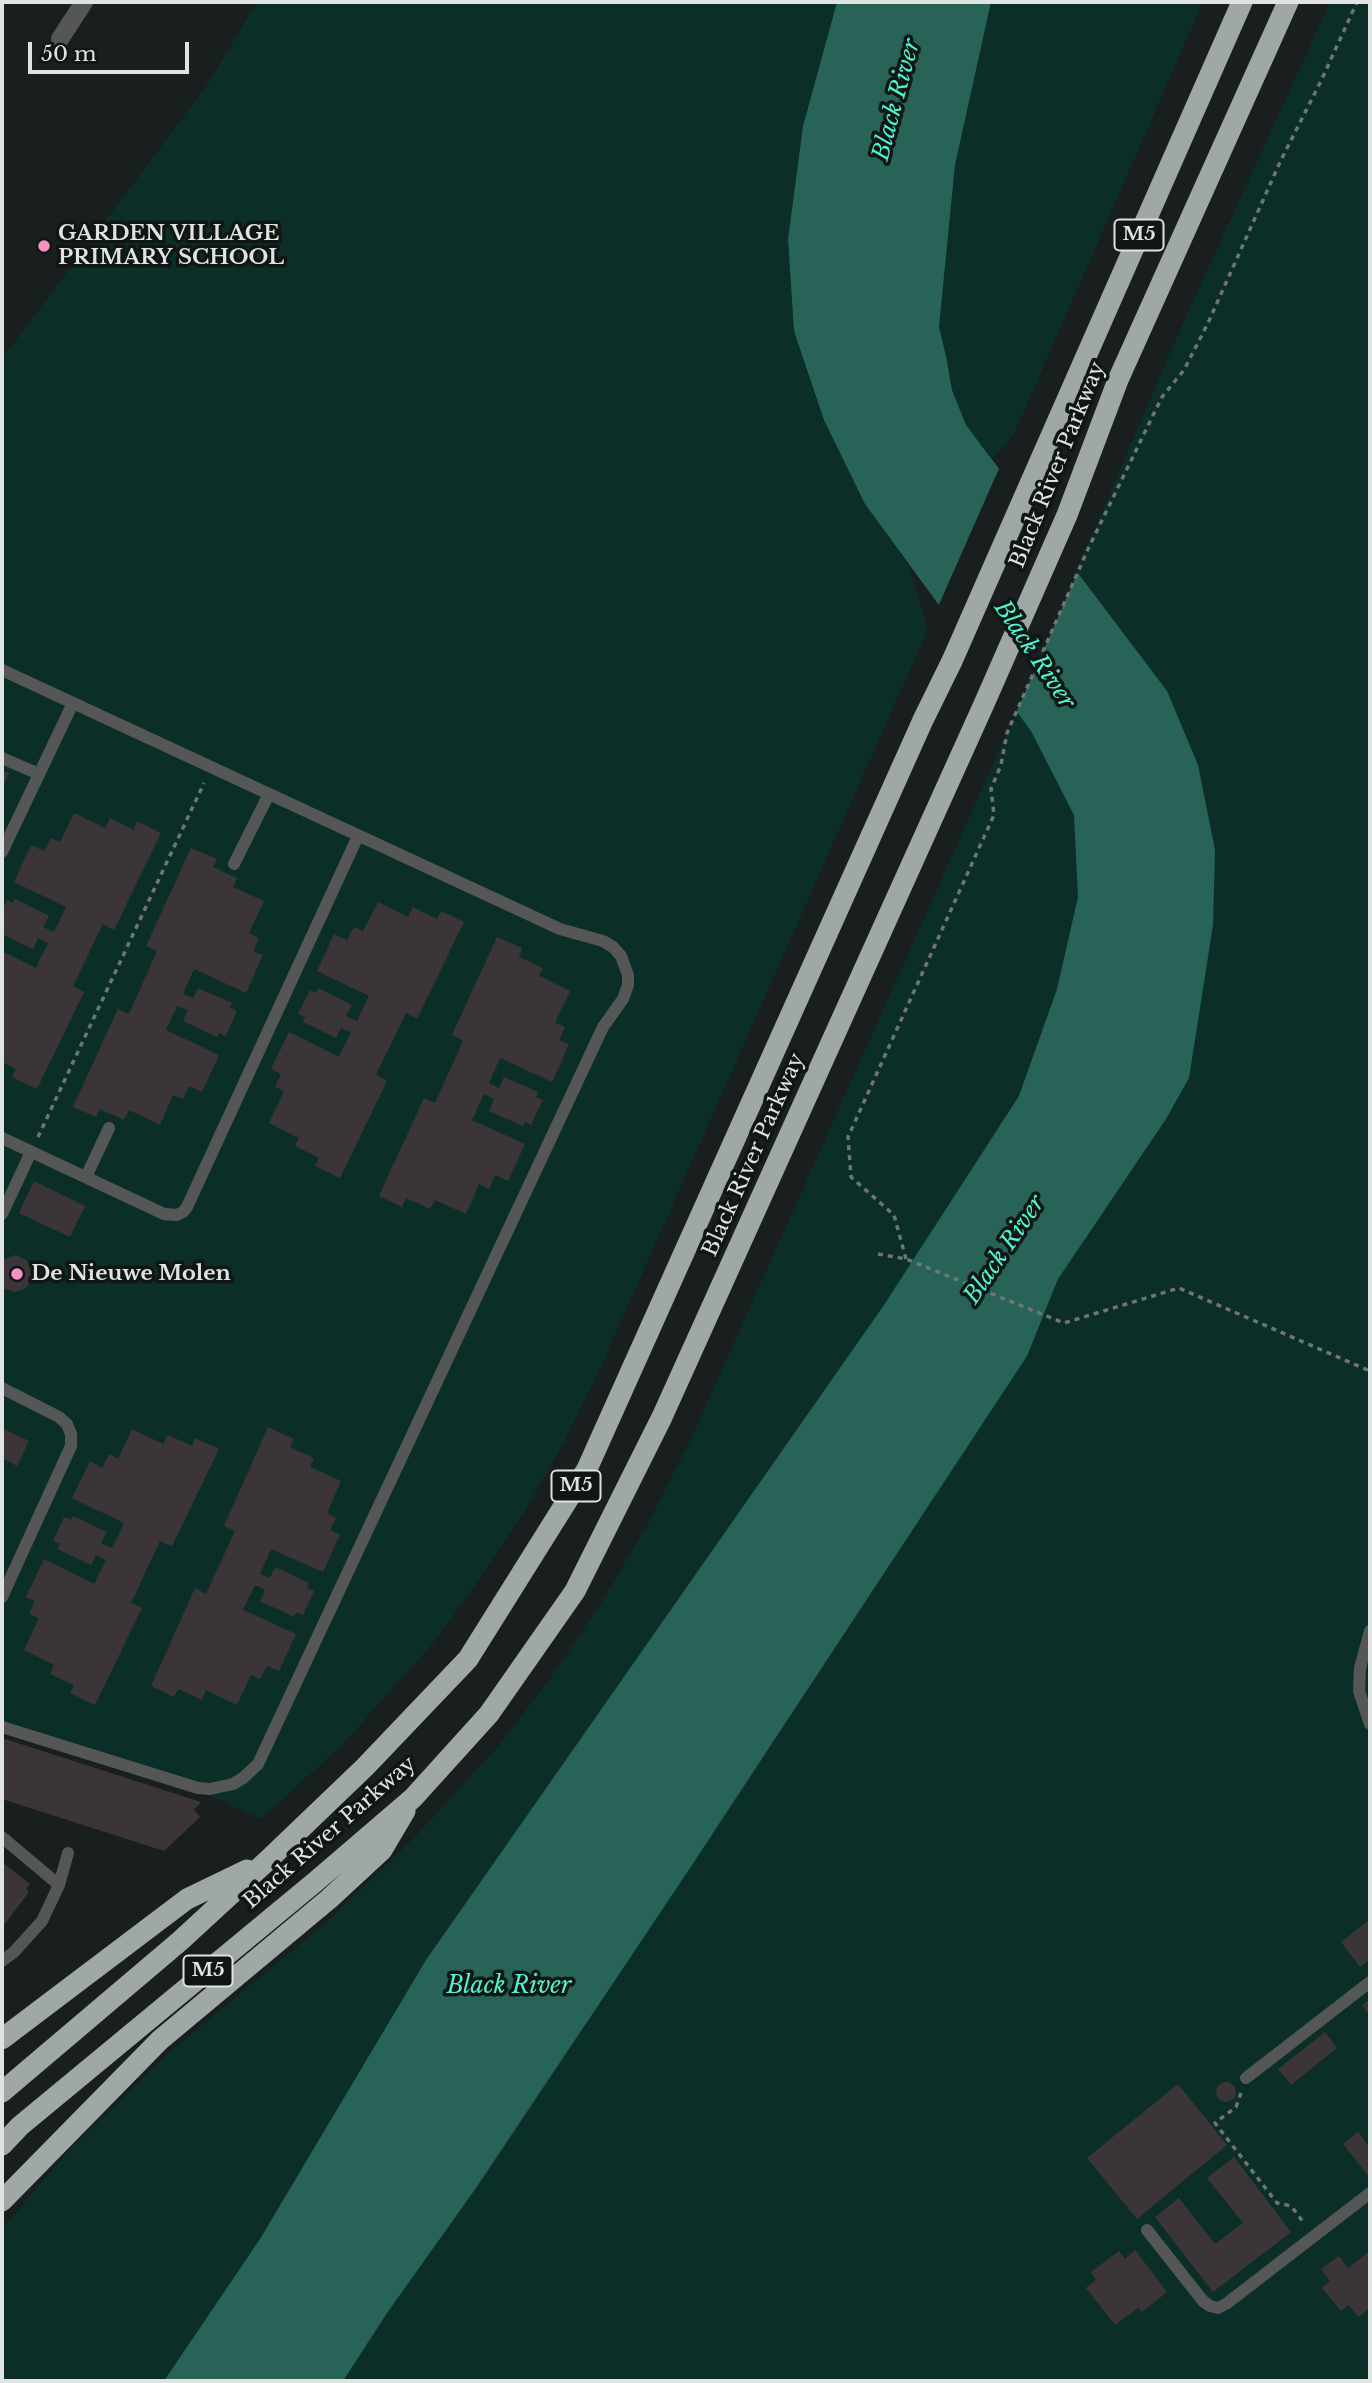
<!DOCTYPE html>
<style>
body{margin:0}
#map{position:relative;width:1372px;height:2383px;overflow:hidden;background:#191f1e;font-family:"Libre Baskerville",serif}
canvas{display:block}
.frame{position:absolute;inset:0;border:4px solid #dfe3e2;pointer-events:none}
.scale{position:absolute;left:28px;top:42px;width:161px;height:32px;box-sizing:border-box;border:4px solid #dfe3e2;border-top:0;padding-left:9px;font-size:21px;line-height:24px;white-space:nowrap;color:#dfe3e2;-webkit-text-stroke:5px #101614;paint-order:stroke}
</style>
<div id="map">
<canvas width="1372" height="2383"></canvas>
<div class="frame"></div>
<div class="scale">50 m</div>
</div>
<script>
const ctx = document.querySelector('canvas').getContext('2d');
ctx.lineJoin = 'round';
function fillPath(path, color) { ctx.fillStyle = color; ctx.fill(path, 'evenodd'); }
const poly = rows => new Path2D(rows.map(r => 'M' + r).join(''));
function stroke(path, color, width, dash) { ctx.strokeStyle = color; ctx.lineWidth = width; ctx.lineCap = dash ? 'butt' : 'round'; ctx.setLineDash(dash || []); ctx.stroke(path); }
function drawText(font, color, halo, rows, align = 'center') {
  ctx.font = font + ' "Libre Baskerville",serif'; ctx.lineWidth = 7; ctx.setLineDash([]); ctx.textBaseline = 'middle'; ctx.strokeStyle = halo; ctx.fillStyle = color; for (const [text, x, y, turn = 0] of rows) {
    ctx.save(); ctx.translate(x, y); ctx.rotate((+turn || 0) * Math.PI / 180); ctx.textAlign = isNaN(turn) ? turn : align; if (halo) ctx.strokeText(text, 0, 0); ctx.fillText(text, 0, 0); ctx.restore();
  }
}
const green = poly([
 [257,2,837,2,803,126,788,239,794,331,865,504,909,566,928,629,599,1371,564,1442,525,1511,481,1577,433,1643,343,1744,261,1819,186,1785,2,1724,2,359,205,88],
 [991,2,1203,2,1014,434,993,458,966,425,952,390,946,356,939,327,955,165],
 [1330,2,1370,2,1370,2381,2,2381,2,2229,72,2147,172,2050,329,1920,413,1839,499,1745,550,1679,603,1600,650,1520,690,1441,1007,733,1175,341]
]);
const water = poly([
 [837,2,991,2,955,165,939,327,946,356,952,390,966,425,1167,691,1198,765,1215,850,1213,925,1189,1078,1166,1119,1058,1279,1027,1356,688,1871,476,2188,387,2313,343,2381,164,2381,260,2239,426,1960,884,1305,1019,1096,1057,989,1078,897,1074,815,1031,731,865,504,824,420,794,331,788,239,803,126]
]);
const pier = poly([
 [1001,464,1080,567,1015,715,937,609]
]);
const building = poly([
 [2,770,9,773,2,788],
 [74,813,105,828,110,818,134,830,137,821,161,833,114,930,103,924,73,986,84,992,37,1089,12,1077,16,1069,2,1062,2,951,36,968,48,943,38,938,33,949,2,934,2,910,7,900,13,903,15,899,49,916,43,927,54,932,66,907,14,882,31,845,44,851,51,838,60,842],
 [191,848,217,859,213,867,237,878,233,887,264,901,249,933,259,938,253,951,263,955,246,993,194,969,183,994,193,998,198,988,232,1003,230,1008,237,1011,226,1036,219,1033,217,1037,183,1021,188,1010,177,1006,166,1030,219,1055,202,1092,189,1086,183,1099,173,1095,160,1125,129,1110,124,1120,100,1109,96,1117,73,1107,118,1009,129,1014,157,951,146,946],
 [378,902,408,917,413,907,437,919,441,911,464,922,417,1019,406,1013,376,1075,387,1081,340,1178,315,1166,319,1158,295,1146,299,1138,269,1123,284,1091,275,1087,281,1074,271,1069,289,1032,339,1057,351,1032,341,1028,336,1038,303,1022,305,1017,298,1014,310,990,316,993,318,988,352,1005,346,1016,357,1021,369,996,317,971,334,934,347,940,354,927,363,931],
 [497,937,522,948,519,957,543,968,539,976,570,991,555,1023,565,1027,559,1040,569,1044,552,1082,500,1058,489,1083,499,1088,504,1077,538,1092,536,1097,543,1100,531,1125,525,1122,523,1126,489,1111,494,1099,484,1094,472,1120,525,1144,508,1181,495,1175,489,1189,479,1184,466,1214,435,1200,430,1209,406,1198,402,1207,379,1196,424,1098,435,1103,463,1041,452,1035],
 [34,1181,85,1206,70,1237,19,1213],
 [15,1255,26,1260,30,1265,32,1278,26,1288,15,1292,2,1288,2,1261],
 [268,1427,294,1439,290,1447,314,1458,310,1467,341,1481,327,1513,336,1518,330,1530,340,1535,323,1572,271,1549,260,1574,270,1578,275,1567,309,1583,307,1588,314,1591,303,1615,296,1612,294,1617,260,1601,265,1590,255,1585,243,1610,296,1634,279,1671,267,1666,260,1679,251,1675,237,1705,206,1690,202,1700,178,1689,174,1697,151,1686,195,1588,206,1594,235,1531,224,1526],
 [2,1428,29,1441,17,1466,2,1458],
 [132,1429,163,1444,168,1435,192,1446,195,1438,219,1449,172,1546,160,1541,131,1603,142,1608,95,1705,70,1693,74,1685,50,1674,54,1665,24,1650,39,1618,29,1614,35,1601,26,1597,44,1559,94,1584,106,1560,96,1555,91,1565,57,1549,60,1544,53,1541,64,1517,71,1520,73,1516,107,1532,101,1543,112,1548,124,1523,72,1498,90,1461,102,1468,109,1454,118,1459],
 [2,1738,201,1802,194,1810,200,1817,164,1851,2,1799],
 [2,1862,30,1884,26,1889,29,1892,2,1928],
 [1370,1919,1370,1959,1360,1967,1341,1942],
 [1370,1999,1370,2016,1362,2005],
 [1325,2032,1337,2048,1291,2085,1278,2069],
 '1216 2092a10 10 0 1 1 20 0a10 10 0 1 1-20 0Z',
 [1178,2084,1227,2145,1137,2219,1087,2158],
 [1358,2132,1370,2148,1370,2178,1343,2144],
 [1234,2157,1291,2232,1213,2292,1155,2217,1179,2198,1215,2244,1243,2223,1207,2178],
 [1135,2250,1167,2292,1142,2312,1138,2308,1115,2325,1086,2288,1096,2280,1091,2272,1119,2251,1125,2259],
 [1370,2251,1370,2308,1358,2317,1349,2305,1341,2311,1322,2288,1330,2281,1321,2269,1339,2256,1348,2268]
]);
const path = poly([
 [38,1137,204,783],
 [878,1254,906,1259,1064,1323,1179,1288,1370,1371],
 [906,1259,894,1215,851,1177,848,1137,994,815,991,789,1001,765,1007,733,1088,549,1162,397,1184,370,1208,323,1281,160,1321,81,1357,2],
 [1241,2093,1236,2107,1215,2123,1277,2203,1291,2206,1304,2223]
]);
const lane = poly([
 [2,670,560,929,603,941,613,947,621,956,628,975,628,985,623,999,603,1027,258,1764,243,1778,233,1784,210,1789,198,1788,2,1727],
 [2,758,39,774],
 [2,852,73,703],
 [234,864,269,794],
 [2,1138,164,1214,177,1215,183,1212,187,1207,358,836],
 [86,1177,109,1128],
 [2,1214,31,1152],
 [2,1388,59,1417,67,1424,71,1434,71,1446,2,1597],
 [1370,1631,1360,1668,1359,1691,1370,1724],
 [2,1837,59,1885],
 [2,1961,14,1952,42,1921,59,1885,68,1853],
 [1246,2078,1370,1982],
 [1147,2230,1203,2301,1210,2306,1218,2308,1226,2304,1370,2193]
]);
const street = poly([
 [60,39,84,2]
]);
const highway = poly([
 [2,2039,187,1899,247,1870],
 [2,2092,180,1941,268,1860,365,1767,468,1659,587,1469,923,720,952,661,1242,2],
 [2,2145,20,2126,315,1882,413,1798,489,1714,575,1591,662,1417,984,704,1067,515,1118,380,1288,2],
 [2,2201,160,2040,329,1899,382,1850,405,1811]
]);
const markers = [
 [44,246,7,"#fa8fc6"],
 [17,1274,7,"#fa8fc6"]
];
const shields = [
 [1139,235,49],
 [576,1486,49],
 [208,1971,49]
];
const shieldNames = [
 ["M5",1139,235],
 ["M5",576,1486],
 ["M5",208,1971]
];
const poiNames = [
 ["GARDEN VILLAGE",58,234],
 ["PRIMARY SCHOOL",58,258],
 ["De Nieuwe Molen",31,1274]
];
const streetNames = [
 ["Black River Parkway",1058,465,-68],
 ["Black River Parkway",754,1155,-66],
 ["Black River Parkway",330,1833,-41]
];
const waterNames = [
 ["Black River",897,100,-75],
 ["Black River",1034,655,56],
 ["Black River",1005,1250,-56],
 ["Black River",509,1987]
];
fillPath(green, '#0b2f28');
fillPath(water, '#276457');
fillPath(pier, '#191f1e');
fillPath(building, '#3b3537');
stroke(path, '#707574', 3.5, [5, 5]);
stroke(lane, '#545756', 12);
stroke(street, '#545756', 18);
stroke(highway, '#a0a8a6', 21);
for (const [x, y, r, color] of markers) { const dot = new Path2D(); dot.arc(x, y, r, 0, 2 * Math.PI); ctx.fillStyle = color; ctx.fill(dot); stroke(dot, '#101614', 2.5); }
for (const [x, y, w] of shields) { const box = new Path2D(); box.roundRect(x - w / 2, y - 15.5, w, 31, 5); ctx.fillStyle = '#101614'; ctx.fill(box); stroke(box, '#dfe3e2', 2); }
drawText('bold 19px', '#dfe3e2', null, shieldNames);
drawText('bold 21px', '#dfe3e2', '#101614', poiNames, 'left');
drawText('21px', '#dfe3e2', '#101614', streetNames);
drawText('italic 23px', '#4ff2d2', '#101614', waterNames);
</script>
